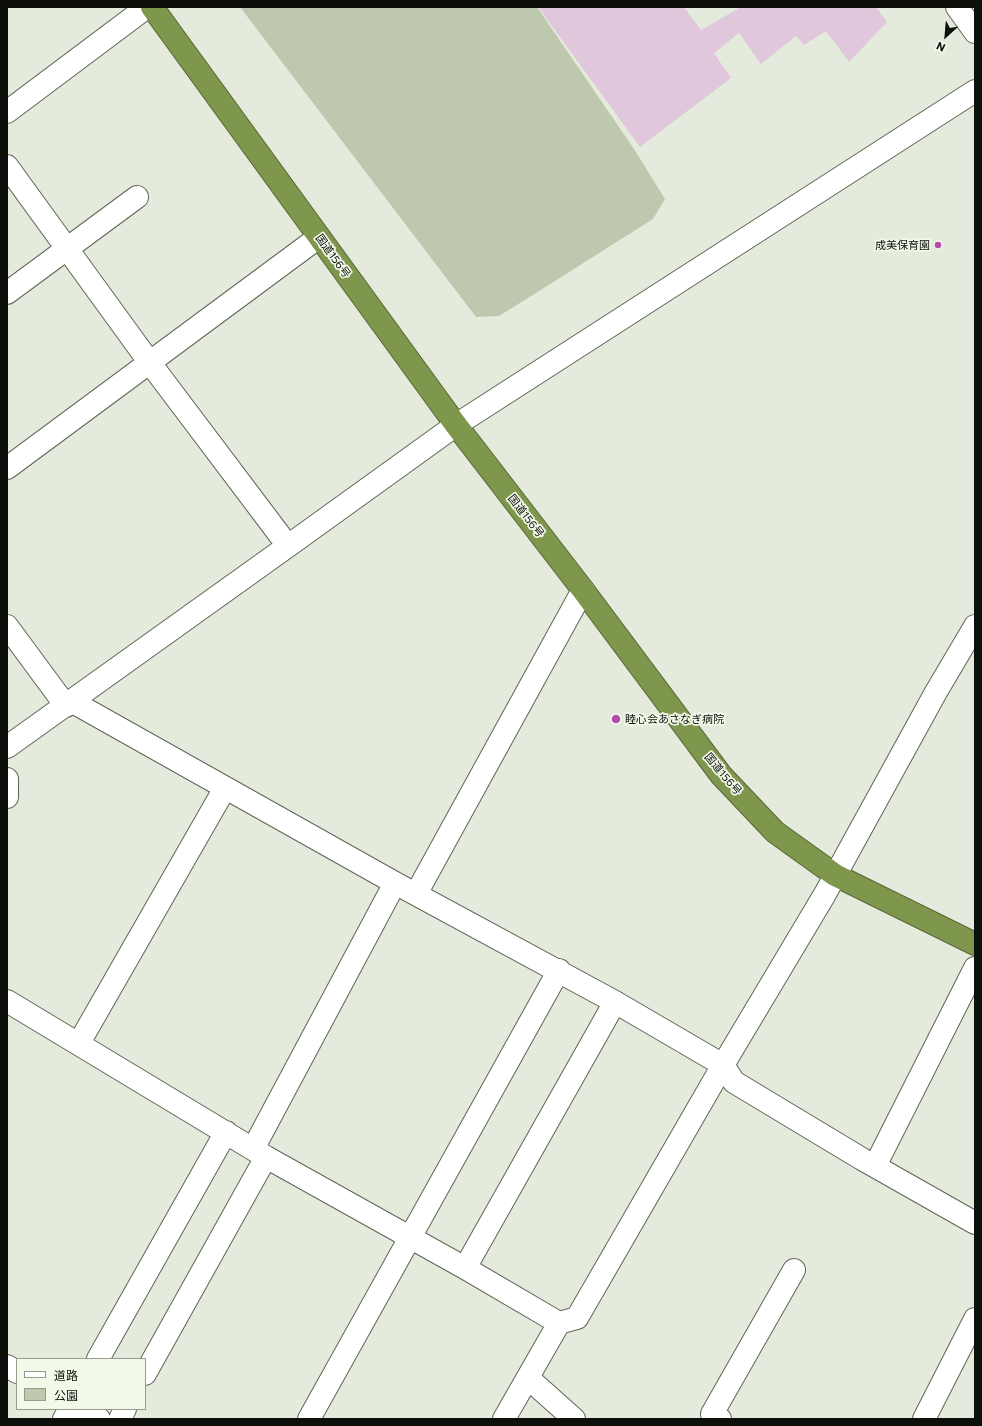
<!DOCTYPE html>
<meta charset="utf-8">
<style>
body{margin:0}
#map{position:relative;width:982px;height:1426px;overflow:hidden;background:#e5ebdc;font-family:Commissioner,"Noto Sans JP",sans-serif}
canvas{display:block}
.frame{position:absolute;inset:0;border:8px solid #0d0f0a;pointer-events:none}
.legend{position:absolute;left:16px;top:1358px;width:130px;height:52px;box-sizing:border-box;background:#f2f9e9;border:1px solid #969b90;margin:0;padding:5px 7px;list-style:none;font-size:12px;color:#0d0f0a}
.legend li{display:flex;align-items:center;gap:8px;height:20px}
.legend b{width:20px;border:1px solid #969b90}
.north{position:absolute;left:926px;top:16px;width:40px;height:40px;-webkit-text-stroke:3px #f2f9e9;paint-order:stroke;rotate:206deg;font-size:11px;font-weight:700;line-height:16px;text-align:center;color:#0d0f0a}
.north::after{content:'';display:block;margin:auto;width:14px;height:18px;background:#0d0f0a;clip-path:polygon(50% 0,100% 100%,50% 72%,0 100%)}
</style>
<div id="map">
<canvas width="982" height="1426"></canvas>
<div class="frame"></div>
<ul class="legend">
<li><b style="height:5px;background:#fff"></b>道路</li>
<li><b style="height:11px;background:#bec8ae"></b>公園</li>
</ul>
<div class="north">N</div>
</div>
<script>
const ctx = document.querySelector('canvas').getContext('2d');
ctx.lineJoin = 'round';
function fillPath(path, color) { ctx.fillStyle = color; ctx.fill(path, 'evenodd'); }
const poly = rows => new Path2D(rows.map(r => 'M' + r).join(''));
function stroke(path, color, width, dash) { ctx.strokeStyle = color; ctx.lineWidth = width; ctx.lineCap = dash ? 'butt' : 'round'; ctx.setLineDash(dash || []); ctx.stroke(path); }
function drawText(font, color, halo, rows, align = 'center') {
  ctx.font = font + ' Commissioner,"Noto Sans JP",sans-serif'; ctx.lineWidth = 3.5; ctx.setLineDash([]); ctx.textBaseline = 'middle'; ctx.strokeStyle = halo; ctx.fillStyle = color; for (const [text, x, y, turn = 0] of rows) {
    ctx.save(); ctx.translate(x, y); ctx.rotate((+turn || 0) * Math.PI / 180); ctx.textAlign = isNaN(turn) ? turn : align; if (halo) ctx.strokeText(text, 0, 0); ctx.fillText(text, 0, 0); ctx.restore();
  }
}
const green = poly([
 [240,7,537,7,634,149,665,199,653,219,536,293,499,316,476,317]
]);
const building = poly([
 [538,7,684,7,701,30,741,7,876,7,887,22,849,62,826,31,804,45,796,36,761,64,739,33,714,53,731,78,640,147]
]);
const minor = poly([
 [957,7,975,32],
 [7,112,147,7],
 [7,166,150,363,288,546],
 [7,293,137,197],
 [7,468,319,237],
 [7,626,66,706],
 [71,701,395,883,615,1002,723,1065,734,1082,862,1159,975,1223],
 [7,747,288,546,456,425,975,91],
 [7,779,7,797],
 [416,894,583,590],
 [7,1001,266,1157,465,1268,559,1323],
 [79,1043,225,788],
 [253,1149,395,883],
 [875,1166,975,968],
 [465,1268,615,1002],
 [98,1359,226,1132],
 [7,1366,17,1372],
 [145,1374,266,1157],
 [528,1378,574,1419],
 [82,1409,99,1419],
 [64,1419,70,1409],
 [120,1419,125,1409],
 [309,1419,559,970],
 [504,1419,559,1323,577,1318,723,1065,825,894,936,692,975,626],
 [720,1419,712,1414,794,1270],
 [924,1419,975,1319]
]);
const highway = poly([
 [152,7,456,425,583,590,721,775,775,832,835,875,975,944]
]);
const markers = [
 [938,245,4,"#b74baa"],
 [616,719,5,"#b74baa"]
];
const poiNames = [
 ["成美保育園",930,245],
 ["睦心会あさなぎ病院",625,719,"left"]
];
const streetNames = [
 ["国道156号",333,256,54],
 ["国道156号",526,516,52],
 ["国道156号",723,774,50]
];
fillPath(green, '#bec8ae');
fillPath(building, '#e1c7dc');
stroke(minor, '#5f6557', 24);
stroke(highway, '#576736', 24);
stroke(minor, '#fff', 22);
stroke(highway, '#7f974d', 22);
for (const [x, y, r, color] of markers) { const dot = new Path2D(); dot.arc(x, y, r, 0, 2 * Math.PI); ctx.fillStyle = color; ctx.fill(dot); stroke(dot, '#f2f9e9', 1.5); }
drawText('11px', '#0d0f0a', '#f2f9e9', poiNames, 'right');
drawText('11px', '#0d0f0a', '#f2f9e9', streetNames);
</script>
